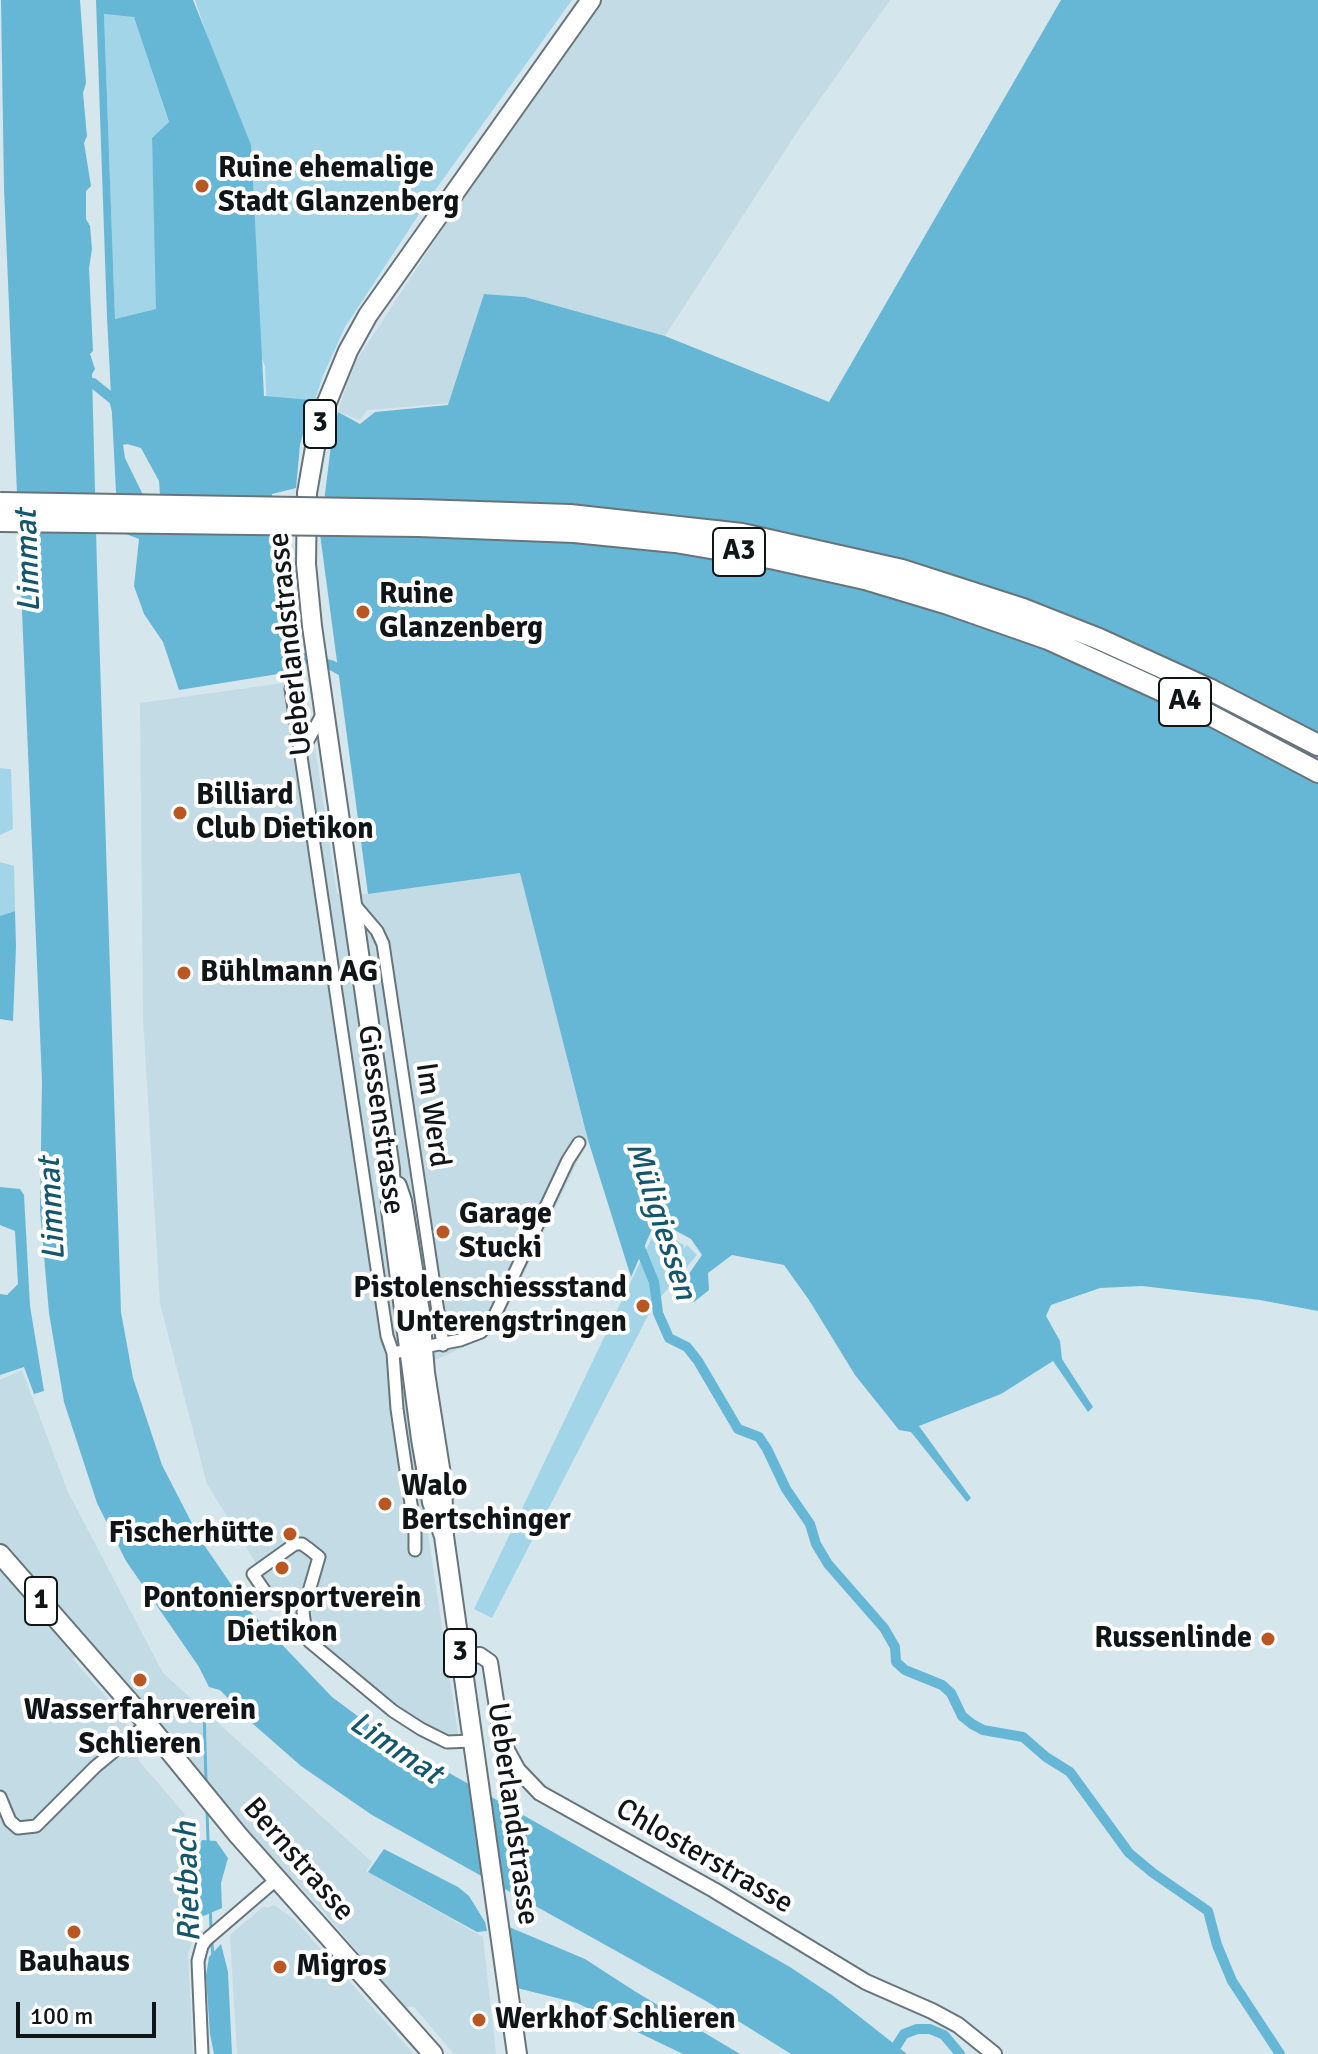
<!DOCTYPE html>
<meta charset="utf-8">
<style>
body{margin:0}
#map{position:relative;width:1318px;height:2054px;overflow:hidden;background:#d6e6ed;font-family:Signika,sans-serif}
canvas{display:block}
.scale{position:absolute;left:16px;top:2002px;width:140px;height:36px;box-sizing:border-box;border:4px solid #101618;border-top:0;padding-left:10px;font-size:24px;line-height:28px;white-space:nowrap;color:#101618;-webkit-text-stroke:6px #fff;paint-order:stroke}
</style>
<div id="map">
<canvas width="1318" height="2054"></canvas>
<div class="scale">100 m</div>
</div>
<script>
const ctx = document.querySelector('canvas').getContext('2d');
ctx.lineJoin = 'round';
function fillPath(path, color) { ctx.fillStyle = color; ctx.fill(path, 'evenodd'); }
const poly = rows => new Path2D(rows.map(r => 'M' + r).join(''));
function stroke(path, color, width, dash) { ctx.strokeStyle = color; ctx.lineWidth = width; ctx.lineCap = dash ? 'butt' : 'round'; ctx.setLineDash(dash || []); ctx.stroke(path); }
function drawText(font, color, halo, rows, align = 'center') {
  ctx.font = font + ' Signika,sans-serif'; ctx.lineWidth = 8; ctx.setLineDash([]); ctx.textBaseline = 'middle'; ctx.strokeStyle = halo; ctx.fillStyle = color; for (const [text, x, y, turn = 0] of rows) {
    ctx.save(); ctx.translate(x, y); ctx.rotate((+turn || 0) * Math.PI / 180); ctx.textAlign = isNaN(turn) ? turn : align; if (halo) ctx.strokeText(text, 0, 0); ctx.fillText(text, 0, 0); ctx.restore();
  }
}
const built = poly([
 [593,0,890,0,801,126,665,336,525,297,484,294,452,403,367,410,360,420,338,412,352,367],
 [305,680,337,894,368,894,520,872,588,1140,495,1333,404,1374,459,1740,423,1730,296,1628,207,1484,160,1304,143,1017,140,703],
 [22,1370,68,1492,163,1673,372,1862,366,1871,483,1937,496,2054,454,2054,414,2007,405,2007,320,1908,243,1827,89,1645,73,1659,124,1718,139,1761,184,1813,191,1848,195,1887,195,1933,188,1954,193,2054,0,2054,0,1380],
 [274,1905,294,1919,414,2054,237,2054,230,1935,264,1906,266,1908]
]);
const green = poly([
 [195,0,572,0,431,196,345,327,322,378,309,420,267,411,265,366,255,340,228,97],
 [104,14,134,16,169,123,152,138,157,309,115,319],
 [0,768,11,769,13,829,0,835],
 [0,862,14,866,15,911,0,916],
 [656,1229,684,1245,683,1249,687,1245,697,1255,653,1306,492,1618,474,1609]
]);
const forest = poly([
 [1,0,80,0,86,83,83,93,87,136,84,143,91,186,86,191,86,219,90,226,92,249,89,268,93,351,90,354,95,369,92,374,97,568,121,1312,133,1378,162,1465,200,1539,248,1609,332,1697,379,1732,444,1770,790,1967,832,1995,907,2054,791,2054,706,2001,372,1815,301,1766,252,1723,220,1690,209,1687,199,1667,126,1561,97,1503,64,1402,49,1313,40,1210,42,1081,4,188],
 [96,0,193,0,251,145,264,396,312,400,300,445,296,488,272,494,273,537,291,602,303,670,179,690,163,642,144,614,134,586,139,539,118,531,107,317],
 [104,14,134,17,169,122,152,138,156,309,115,319],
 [127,444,141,448,159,481,161,509,144,497,125,458,123,445],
 [1061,0,1318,0,1318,1311,1260,1300,1142,1286,1100,1288,1051,1305,1046,1316,1060,1341,1062,1359,1093,1407,1088,1412,1053,1361,1001,1394,919,1426,971,1498,967,1502,911,1432,899,1430,855,1375,809,1300,784,1265,732,1255,708,1273,709,1290,694,1302,682,1284,702,1255,691,1239,656,1220,631,1277,588,1140,520,873,368,894,320,534,331,445,338,412,360,424,375,412,448,405,484,294,525,297,665,336,829,402],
 [15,911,16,947,13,1021,0,1019,0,916],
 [0,1187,20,1189,24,1195,30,1306,44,1391,34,1394,24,1367,0,1375,0,1294,7,1295,18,1284,15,1231,0,1225],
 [202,1840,216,1841,228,1858,221,1883,222,1908,201,1917,195,1913,199,1892,192,1868,193,1859],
 [384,1849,458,1887,469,1896,485,1922,487,1931,477,1932,368,1872],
 [509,1927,585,1959,636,1992,740,2054,683,2054,577,2003,517,1988],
 [221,1944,228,1972,232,2054,214,2054,210,2034,206,1976,209,1957]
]);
const stream = poly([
 [204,1709,206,1782],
 [207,1810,211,1930],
 [212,1942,218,2054]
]);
const canal = poly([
 [93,383,114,400,117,411],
 [290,651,295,656,331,665,370,686,407,740,445,757,455,768,464,788,481,800,509,811,553,839,563,852,568,861,574,895,563,945,580,1010,594,1101,599,1123,617,1160,634,1233,654,1282,658,1313,669,1338,687,1347,698,1361,738,1429,759,1437,767,1449,786,1489,810,1524,816,1544,828,1564,884,1628,895,1647,896,1662,905,1670,942,1685,951,1693,962,1716,972,1724,983,1730,1023,1737,1046,1757,1070,1772,1129,1853,1153,1873,1208,1911,1217,1945,1232,1981,1280,2054],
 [897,2045,904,2034,917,2029,930,2029,944,2035,960,2054]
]);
const minor = poly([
 [291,689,387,1336,393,1353,460,1340,481,1332,493,1319,568,1160,579,1143],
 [302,751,322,715],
 [354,904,377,931,383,944,443,1345],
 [393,1353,397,1409,415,1531,415,1550],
 [266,1593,253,1574,295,1544,302,1544,309,1549,319,1557,303,1612,305,1626,310,1642,393,1711,421,1729,447,1742,473,1741],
 [0,1797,10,1821,18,1828,36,1826,95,1767,147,1724],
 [202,2054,198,1961,202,1946,206,1940,277,1879]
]);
const tertiary = poly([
 [461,1657,480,1655,490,1662,500,1727,507,1750,518,1770,540,1793,714,1890,866,1982,932,2011,958,2025,994,2054]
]);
const primary = poly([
 [397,1186,402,1201,420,1312,425,1373,442,1481,444,1536,517,2054],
 [444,1536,432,1502,421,1439,391,1210,390,1169,312,626,306,564,307,493,317,436,325,407,348,351,368,315,591,0],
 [0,1554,132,1705,238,1835,433,2054]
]);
const motorway = poly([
 [419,510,570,515,742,534,902,570,1023,609,1099,639,1209,689,1318,745],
 [419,526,574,532,675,542,775,559,865,579,948,604,1048,639,1180,699,1318,772]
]);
const motorwayBridge = poly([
 [0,503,419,510],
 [0,521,419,526]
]);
const markers = [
 [202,186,8,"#ba5622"],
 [363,612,8,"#ba5622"],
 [180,813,8,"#ba5622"],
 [184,973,8,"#ba5622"],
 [443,1232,8,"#ba5622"],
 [643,1306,8,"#ba5622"],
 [385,1504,8,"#ba5622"],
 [290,1534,8,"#ba5622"],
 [282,1568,8,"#ba5622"],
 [1268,1639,8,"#ba5622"],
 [140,1680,8,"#ba5622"],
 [74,1932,8,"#ba5622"],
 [280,1967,8,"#ba5622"],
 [479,2020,8,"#ba5622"]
];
const shields = [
 [320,424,32],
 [739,552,52],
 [1185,702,52],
 [41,1601,32],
 [460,1653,32]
];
const shieldNames = [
 ["3",320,424],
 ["A3",739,552],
 ["A4",1185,702],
 ["1",41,1601],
 ["3",460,1653]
];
const poiNames = [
 ["Ruine ehemalige",218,169],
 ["Stadt Glanzenberg",218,203],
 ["Ruine",379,595],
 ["Glanzenberg",379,629],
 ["Billiard",196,796],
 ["Club Dietikon",196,830],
 ["Bühlmann AG",200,973],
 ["Garage",459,1215],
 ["Stucki",459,1249],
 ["Pistolenschiessstand",627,1289,"right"],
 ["Unterengstringen",627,1323,"right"],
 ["Walo",401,1487],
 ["Bertschinger",401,1521],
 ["Fischerhütte",274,1534,"right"],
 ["Pontoniersportverein",282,1599,"center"],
 ["Dietikon",282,1633,"center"],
 ["Russenlinde",1252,1639,"right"],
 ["Wasserfahrverein",140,1711,"center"],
 ["Schlieren",140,1745,"center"],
 ["Bauhaus",74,1963,"center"],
 ["Migros",296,1967],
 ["Werkhof Schlieren",495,2020]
];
const streetNames = [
 ["Ueberlandstrasse",291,644,-96],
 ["Im Werd",432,1115,82],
 ["Giessenstrasse",380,1120,82],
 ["Ueberlandstrasse",512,1814,82],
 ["Chlosterstrasse",704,1857,30],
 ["Bernstrasse",298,1860,49]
];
const waterNames = [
 ["Limmat",29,561,-92],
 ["Limmat",53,1209,-93],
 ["Müligiessen",660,1221,72],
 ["Limmat",395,1749,34],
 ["Rietbach",189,1882,-92]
];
fillPath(built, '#c3dbe5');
fillPath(green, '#a3d5e9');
fillPath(forest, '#66b7d5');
stroke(stream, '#66b7d5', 3);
stroke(canal, '#66b7d5', 10);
stroke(minor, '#67757b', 15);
stroke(tertiary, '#67757b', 18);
stroke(primary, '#67757b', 22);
stroke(motorway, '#67757b', 24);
stroke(minor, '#fff', 11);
stroke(tertiary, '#fff', 14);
stroke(primary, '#fff', 18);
stroke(motorway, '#fff', 20);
stroke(motorwayBridge, '#67757b', 24, []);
stroke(motorwayBridge, '#fff', 20);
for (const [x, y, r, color] of markers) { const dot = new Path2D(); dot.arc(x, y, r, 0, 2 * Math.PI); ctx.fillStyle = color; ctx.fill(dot); stroke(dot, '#fff', 3); }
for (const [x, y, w] of shields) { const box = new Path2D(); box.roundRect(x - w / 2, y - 24, w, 48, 6); ctx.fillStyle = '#fff'; ctx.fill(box); stroke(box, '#101618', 2); }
drawText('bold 28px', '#101618', null, shieldNames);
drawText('bold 30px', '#101618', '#fff', poiNames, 'left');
drawText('30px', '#101618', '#fff', streetNames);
drawText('italic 32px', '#14576c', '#fff', waterNames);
</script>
